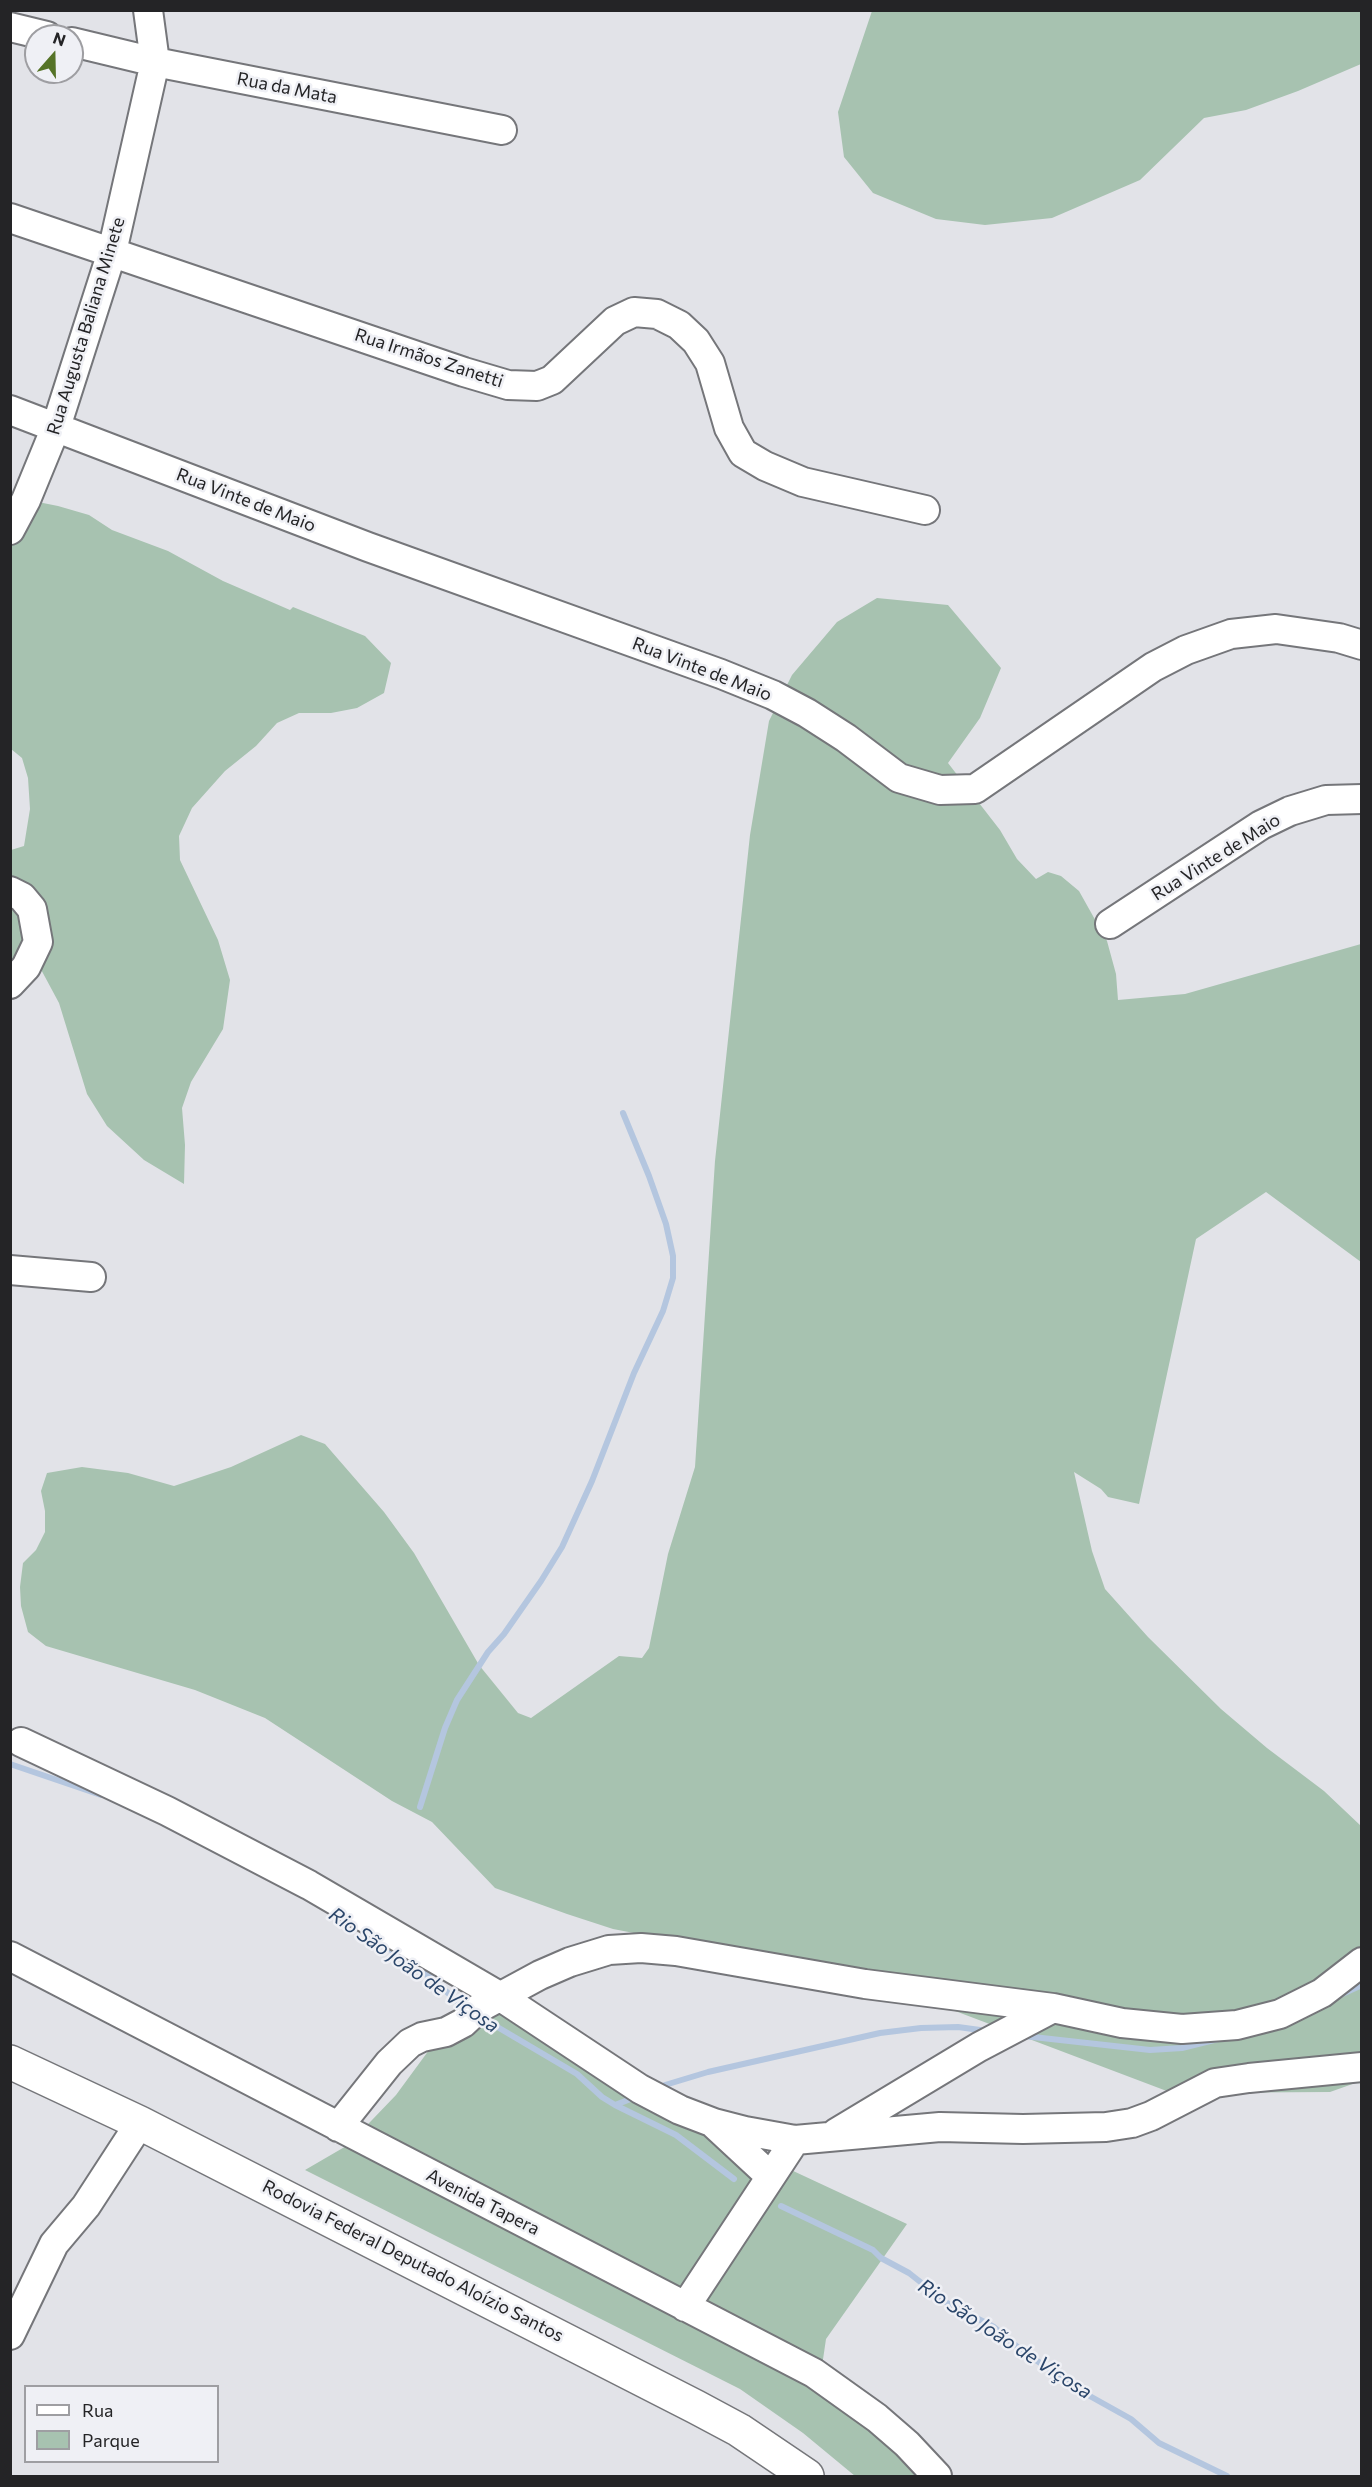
<!DOCTYPE html>
<meta charset="utf-8">
<style>
body{margin:0}
#map{position:relative;width:1372px;height:2487px;overflow:hidden;background:#e2e3e8;font-family:Commissioner,sans-serif}
canvas{display:block}
.frame{position:absolute;inset:0;border:12px solid #242426;pointer-events:none}
.legend{position:absolute;left:24px;top:2385px;width:195px;height:78px;box-sizing:border-box;background:#eff0f5;border:2px solid #9e9ea2;margin:0;padding:8px 10px;list-style:none;font-size:18px;color:#242426}
.legend li{display:flex;align-items:center;gap:12px;height:30px}
.legend b{width:30px;border:2px solid #9e9ea2}
.north{position:absolute;left:24px;top:24px;width:60px;height:60px;box-sizing:border-box;background:#eff0f5;border:2px solid #9e9ea2;border-radius:50%;rotate:20deg;font-size:16px;font-weight:700;line-height:24px;text-align:center;color:#242426}
.north::after{content:'';display:block;margin:auto;width:21px;height:27px;background:#557327;clip-path:polygon(50% 0,100% 100%,50% 72%,0 100%)}
</style>
<div id="map">
<canvas width="1372" height="2487"></canvas>
<div class="frame"></div>
<ul class="legend">
<li><b style="height:8px;background:#fff"></b>Rua</li>
<li><b style="height:16px;background:#a7c2b0"></b>Parque</li>
</ul>
<div class="north">N</div>
</div>
<script>
const ctx = document.querySelector('canvas').getContext('2d');
ctx.lineJoin = 'round';
function fillPath(path, color) { ctx.fillStyle = color; ctx.fill(path, 'evenodd'); }
const poly = rows => new Path2D(rows.map(r => 'M' + r).join(''));
function stroke(path, color, width, dash) { ctx.strokeStyle = color; ctx.lineWidth = width; ctx.lineCap = dash ? 'butt' : 'round'; ctx.setLineDash(dash || []); ctx.stroke(path); }
function drawText(font, color, halo, rows, align = 'center') {
  ctx.font = font + ' Commissioner,sans-serif'; ctx.lineWidth = 5; ctx.setLineDash([]); ctx.textBaseline = 'middle'; ctx.strokeStyle = halo; ctx.fillStyle = color; for (const [text, x, y, turn = 0] of rows) {
    ctx.save(); ctx.translate(x, y); ctx.rotate((+turn || 0) * Math.PI / 180); ctx.textAlign = isNaN(turn) ? turn : align; if (halo) ctx.strokeText(text, 0, 0); ctx.fillText(text, 0, 0); ctx.restore();
  }
}
const green = poly([
 [872,11,1361,11,1361,64,1298,91,1246,110,1204,118,1140,180,1052,218,985,225,936,219,873,193,844,157,838,112],
 [38,502,58,506,89,515,112,530,168,551,223,581,290,610,293,607,365,636,391,663,384,693,357,708,331,713,299,713,277,723,256,746,225,771,192,808,179,836,180,860,218,940,230,980,223,1029,191,1082,182,1108,185,1145,184,1184,144,1160,107,1126,87,1094,59,1003,30,949,11,969,11,850,24,846,30,809,28,778,22,758,11,749,11,522],
 [877,598,948,605,1001,668,980,718,948,763,1000,830,1017,859,1036,879,1048,872,1061,876,1079,891,1107,941,1116,974,1118,1000,1185,994,1361,944,1361,1262,1266,1192,1196,1239,1139,1504,1108,1497,1101,1489,1074,1472,1092,1551,1105,1589,1148,1637,1221,1709,1267,1748,1324,1791,1361,1826,1361,2081,1330,2092,1172,2093,934,2003,681,1942,613,1929,567,1914,495,1888,432,1822,392,1801,265,1718,195,1690,46,1646,28,1632,21,1606,20,1587,23,1563,36,1550,45,1532,45,1511,41,1491,47,1473,82,1467,128,1473,174,1486,231,1467,301,1435,325,1444,384,1512,414,1553,479,1665,518,1713,531,1718,619,1656,642,1658,649,1648,668,1554,695,1467,715,1161,750,835,769,721,792,675,837,622],
 [477,1997,731,2142,907,2224,826,2339,821,2373,934,2476,855,2476,803,2433,740,2389,305,2170,348,2145,396,2095,465,2001]
]);
const stream = poly([
 [10,1764,101,1795],
 [420,1807,445,1728,457,1700,488,1652,504,1634,541,1581,562,1547,592,1481,634,1373,663,1311,673,1278,673,1256,666,1224,649,1176,623,1113],
 [380,1942,431,1978,466,2009],
 [1340,1995,1362,1985],
 [479,2019,494,2025,577,2074,602,2097,615,2105,676,2135,734,2179],
 [1024,2036,1150,2050,1182,2048,1218,2039],
 [665,2085,708,2072,880,2033,921,2028,958,2027,980,2030],
 [615,2105,628,2100],
 [781,2206,873,2250,881,2258,909,2273,947,2303,994,2327,1020,2349,1079,2390,1131,2419,1159,2443,1227,2476]
]);
const minor = poly([
 [10,27,47,36],
 [72,42,155,62,502,130],
 [10,218,464,372,508,385,537,386,552,380,615,321,634,312,657,314,679,325,696,341,710,363,729,428,743,453,765,466,803,482,925,510],
 [10,410,368,547,721,674,773,695,807,713,846,738,899,778,940,790,975,789,1153,667,1186,650,1231,634,1276,629,1339,638,1362,645],
 [10,530,26,500,56,427,112,252,155,62,148,10],
 [10,891,22,897,32,909,38,942,26,967,10,984],
 [1110,924,1261,825,1290,811,1326,800,1362,799],
 [10,1270,91,1277],
 [21,1742,167,1811,309,1885,501,1997,640,2089,680,2110,714,2123,745,2131,795,2140,940,2127,1023,2129,1106,2127,1132,2123,1151,2116,1215,2083,1249,2078,1362,2067],
 [10,1956,814,2373,877,2418,907,2444,937,2476],
 [715,2125,770,2176],
 [338,2127,389,2063,410,2043,422,2037,446,2032,463,2023,479,2008,540,1975,570,1962,609,1950,641,1948,676,1951,865,1984,1053,2008,1122,2023,1182,2029,1237,2025,1280,2014,1322,1993,1362,1962],
 [836,2133,979,2047,1053,2008],
 [685,2307,795,2140],
 [10,2335,54,2244,86,2206,140,2123]
]);
const highway = poly([
 [10,2062,140,2123,696,2407,739,2430,807,2476]
]);
const streetNames = [
 ["Rua da Mata",287,88,11],
 ["Rua Augusta Baliana Minete",86,326,-73],
 ["Rua Irmãos Zanetti",429,358,18],
 ["Rua Vinte de Maio",246,500,21],
 ["Rua Vinte de Maio",702,669,21],
 ["Rua Vinte de Maio",1216,857,-32],
 ["Avenida Tapera",483,2202,27],
 ["Rodovia Federal Deputado Aloízio Santos",413,2261,27]
];
const waterNames = [
 ["Rio São João de Viçosa",414,1970,35],
 ["Rio São João de Viçosa",1005,2339,33]
];
fillPath(green, '#a7c2b0');
stroke(stream, '#b4c6df', 6);
stroke(minor, '#75767a', 32);
stroke(highway, '#75767a', 36);
stroke(minor, '#fff', 28);
stroke(highway, '#fff', 33);
drawText('18px', '#242426', '#eff0f5', streetNames);
drawText('italic 20px', '#2b466a', '#eff0f5', waterNames);
</script>
